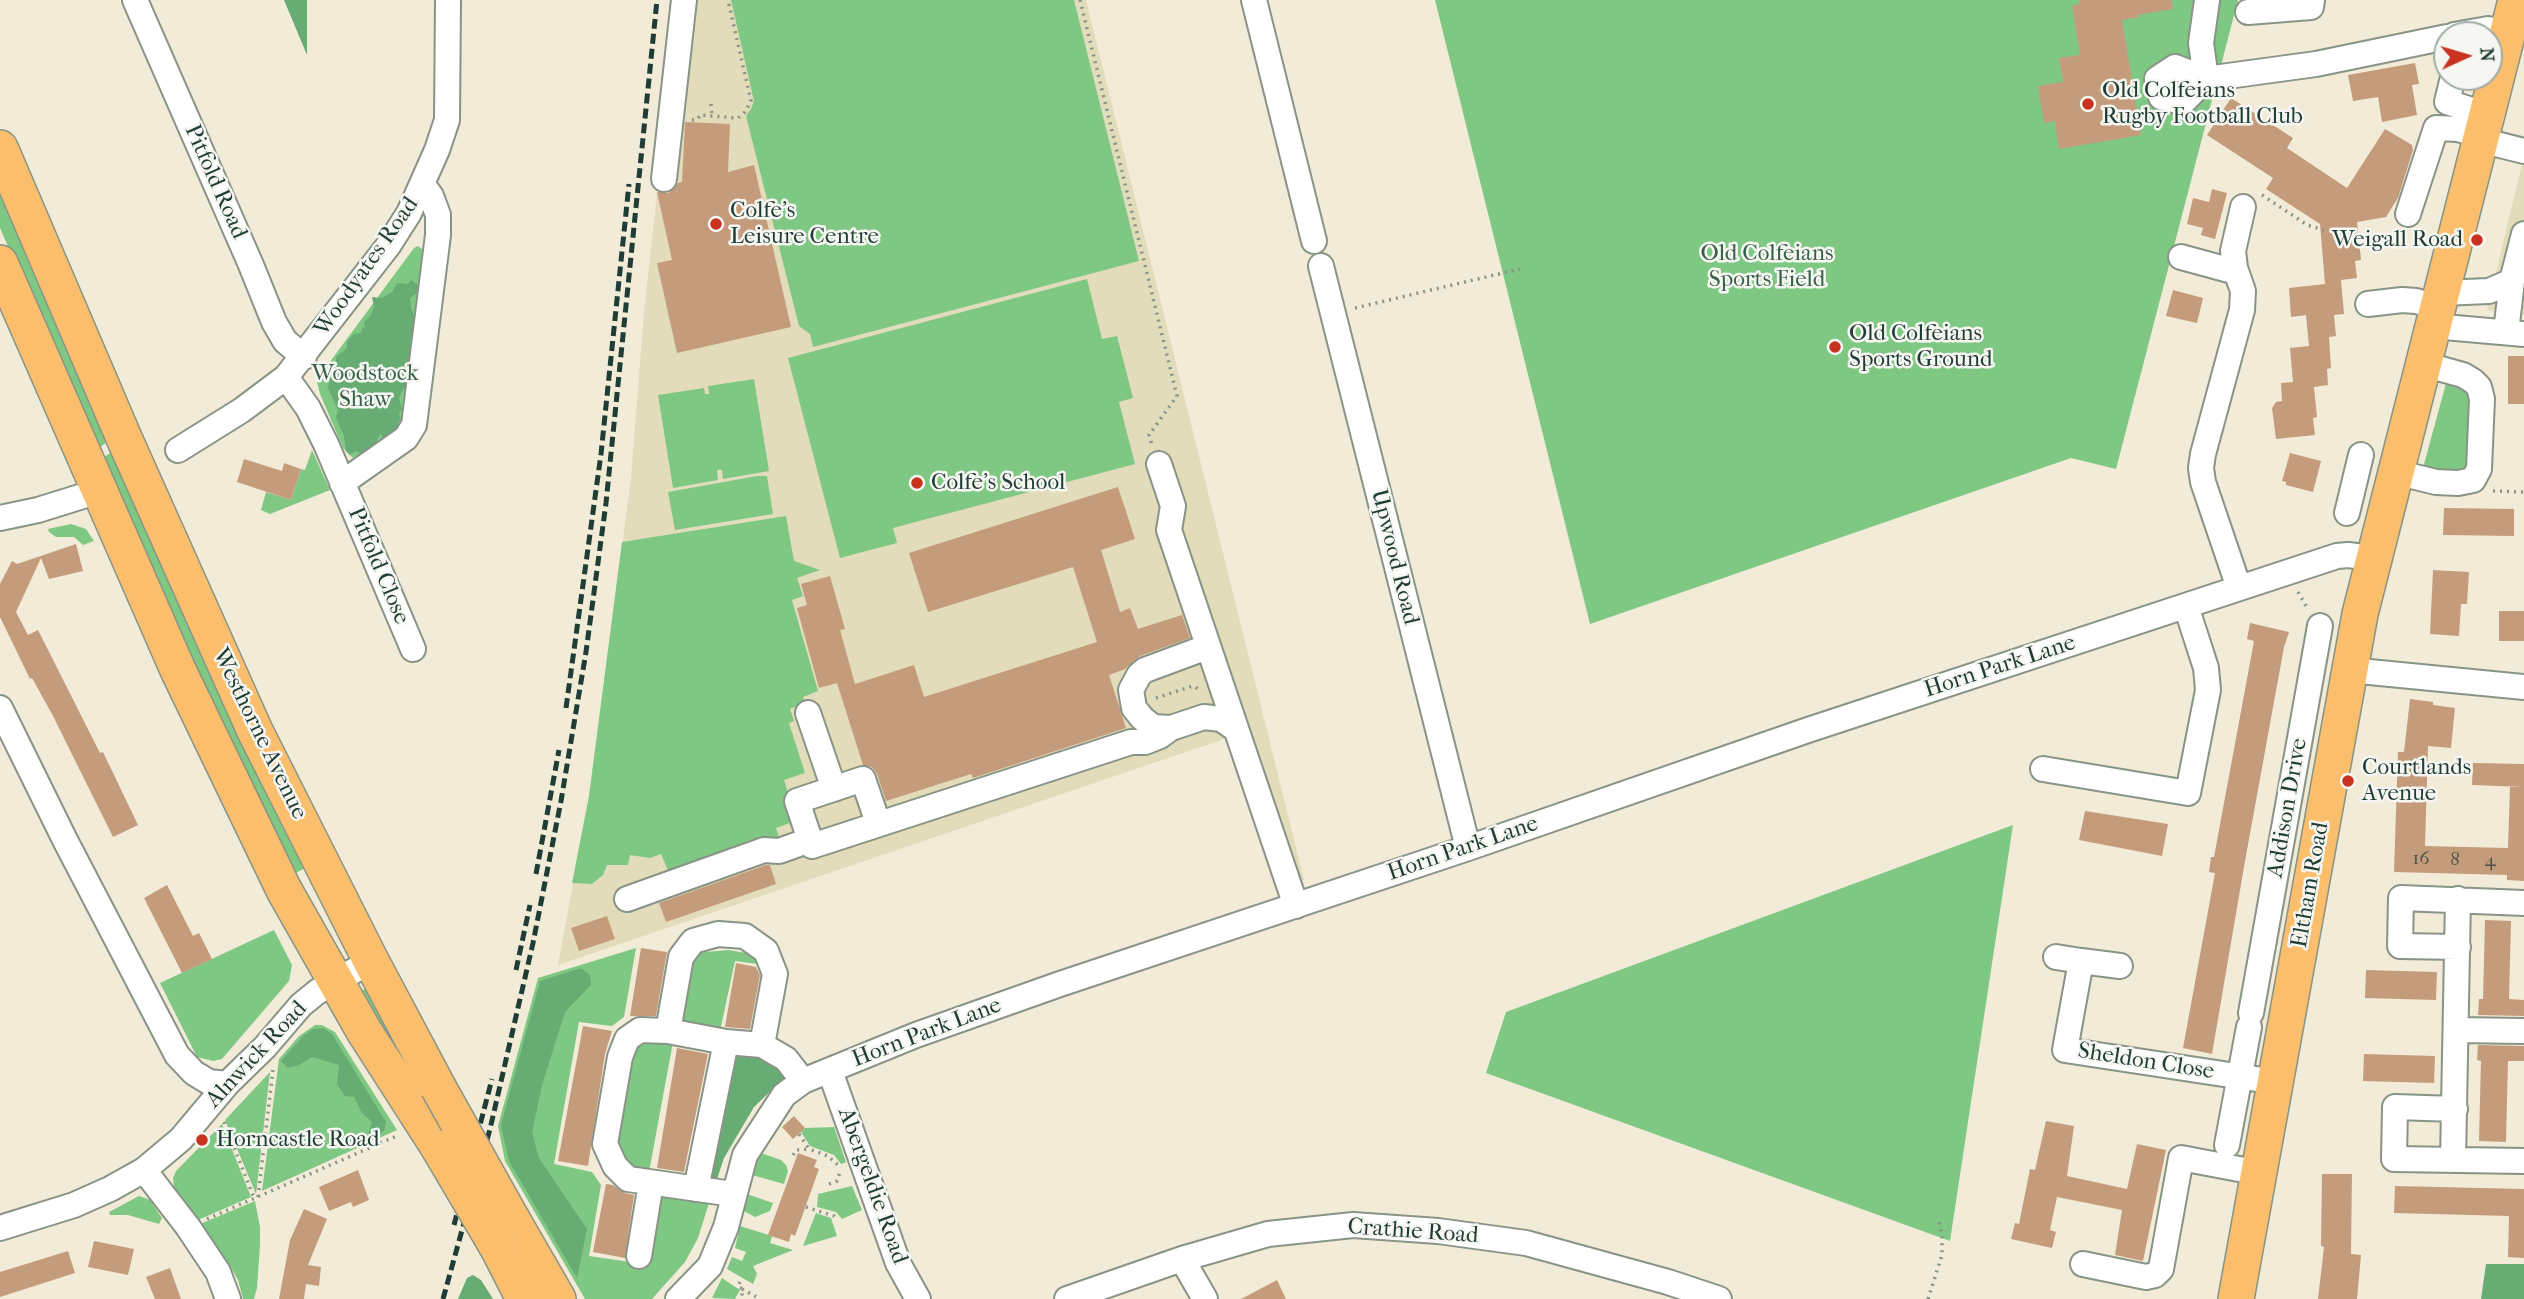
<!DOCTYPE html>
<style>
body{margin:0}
#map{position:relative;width:2524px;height:1299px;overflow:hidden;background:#f2ebd8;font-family:"IM FELL French Canon",serif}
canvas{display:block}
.north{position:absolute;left:2433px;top:21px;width:70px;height:70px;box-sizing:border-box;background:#f6f6f2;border:2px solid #a0aca6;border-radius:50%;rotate:86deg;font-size:19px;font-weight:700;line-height:28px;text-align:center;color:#1f3d34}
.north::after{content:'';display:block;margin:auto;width:24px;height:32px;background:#c8321e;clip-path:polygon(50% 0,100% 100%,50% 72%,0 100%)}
</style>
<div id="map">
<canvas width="2524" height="1299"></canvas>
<div class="north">N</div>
</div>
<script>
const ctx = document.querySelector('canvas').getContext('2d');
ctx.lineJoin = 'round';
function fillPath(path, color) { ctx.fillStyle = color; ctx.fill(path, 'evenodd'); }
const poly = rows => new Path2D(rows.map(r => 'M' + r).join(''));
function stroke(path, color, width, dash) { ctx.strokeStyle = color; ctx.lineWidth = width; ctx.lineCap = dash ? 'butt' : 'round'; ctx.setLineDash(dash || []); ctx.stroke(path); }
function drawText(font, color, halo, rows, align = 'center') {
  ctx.font = font + ' "IM FELL French Canon",serif'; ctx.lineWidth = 5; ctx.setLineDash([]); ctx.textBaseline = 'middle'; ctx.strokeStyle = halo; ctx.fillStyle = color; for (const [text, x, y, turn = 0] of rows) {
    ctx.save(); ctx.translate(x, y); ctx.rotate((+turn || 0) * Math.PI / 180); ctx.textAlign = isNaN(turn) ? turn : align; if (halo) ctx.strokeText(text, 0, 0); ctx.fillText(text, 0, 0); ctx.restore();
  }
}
const built = poly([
 [678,0,1086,0,1304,880,1280,888,1230,737,558,965,589,796,631,478,644,313],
 [2524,156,2524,315,2487,310]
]);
const green = poly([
 [731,0,1074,0,1139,261,813,347,810,334,799,326,746,116,751,109,754,101],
 [1435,0,2238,0,2116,469,2071,458,1590,624],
 [0,181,111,439,96,450,0,228],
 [418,246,423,250,402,429,353,458,343,448,320,394,317,382,321,382,321,379,318,378,414,248],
 [1087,279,1102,339,1117,336,1133,398,1119,402,1135,464,893,528,897,543,840,558,788,358],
 [2448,376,2474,388,2468,474,2423,468],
 [754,379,769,471,723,479,722,470,717,470,718,480,673,488,658,395,704,388,705,394,709,394,708,386],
 [115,450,305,868,290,876,101,459],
 [312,450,330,490,270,514,261,510,266,492,291,500,301,469,305,470],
 [757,476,767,476,773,514,675,530,668,492],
 [786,516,794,561,820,570,797,578,803,596,792,600,818,691,803,697,805,703,790,709,794,721,789,723,805,773,784,780,792,805,785,808,790,823,776,828,780,840,671,877,661,854,650,858,630,855,628,865,607,865,603,875,592,884,572,883,589,796,622,542],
 [71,524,86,529,94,541,83,545,74,537,56,537,49,532,48,529],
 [2013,825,1950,1241,1486,1073,1506,1012],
 [274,930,292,965,289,981,222,1059,213,1061,197,1057,160,983],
 [636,948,624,1017,612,1026,579,1022,554,1164,592,1172,601,1185,589,1256,644,1264,659,1193,709,1203,698,1238,685,1262,652,1299,585,1299,505,1161,498,1126,538,978],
 [728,950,752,954,758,957,758,964,735,961,720,1031,677,1026,684,968,695,953],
 [367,988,418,1088,416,1089,361,991],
 [315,1025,322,1025,335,1032,397,1130,262,1191,279,1059,299,1036],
 [649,1038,673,1042,649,1172,628,1168,615,1139,628,1058,640,1043],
 [270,1072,256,1194,225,1120],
 [222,1124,251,1197,198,1220,174,1187,173,1178,176,1171],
 [834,1127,846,1162,841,1164,834,1155,810,1146,801,1132,805,1128],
 [761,1153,781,1160,786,1165,788,1171,784,1184,752,1175],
 [852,1186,862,1210,842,1219,836,1212,817,1207,818,1194],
 [747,1194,773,1203,770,1211,755,1217,744,1211],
 [139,1196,150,1200,162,1218,159,1224,128,1215,110,1215,109,1212],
 [255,1201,260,1227,260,1245,257,1288,254,1299,243,1299,238,1280,229,1264,200,1224],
 [816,1213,831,1218,837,1236,803,1246],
 [740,1226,772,1236,770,1243,793,1250,753,1266,757,1274,753,1284,727,1269,732,1257,742,1261,746,1252,735,1248],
 [722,1278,740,1290,735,1299,712,1298]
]);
const forest = poly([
 [284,0,307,0,307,55],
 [411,280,419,286,417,293,410,298,411,308,415,317,415,338,410,341,411,348,415,349,410,386,403,389,399,398,402,409,399,413,401,419,397,423,401,427,385,440,380,434,375,445,360,453,356,451,350,455,346,451,344,436,336,418,338,410,327,386,330,383,329,375,336,367,336,357,347,348,347,341,354,334,361,333,362,328,365,327,364,322,371,315,374,306,372,297,382,298,392,292,397,283,408,284],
 [581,968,590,975,591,985,565,1012,542,1085,532,1133,539,1158,587,1229,577,1278,509,1161,501,1125,540,981],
 [323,1028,332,1034,386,1122,384,1131,374,1137,368,1134,372,1122,362,1113,354,1097,345,1096,337,1084,339,1065,312,1057,299,1065,288,1068,281,1061,304,1035,313,1029],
 [734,1051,761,1053,786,1076,754,1107,724,1158,716,1182,710,1182],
 [2486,1264,2524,1264,2524,1299,2481,1299],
 [473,1275,481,1280,493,1299,458,1299,467,1278]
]);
const building = poly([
 [2079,0,2172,0,2173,9,2138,15,2139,17,2122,20,2141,135,2059,149,2055,121,2044,123,2038,86,2063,82,2059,58,2080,55,2072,6,2079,4],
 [2415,63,2419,84,2412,85,2417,115,2382,122,2378,97,2353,101,2348,75],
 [2231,98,2293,138,2287,148,2347,188,2385,129,2412,145,2413,150,2398,198,2386,217,2357,222,2361,260,2355,261,2357,278,2341,280,2344,314,2334,315,2336,336,2329,337,2331,368,2327,369,2328,385,2314,387,2317,417,2313,418,2315,435,2276,439,2272,408,2276,402,2282,401,2281,383,2293,382,2290,348,2309,346,2306,315,2291,317,2289,288,2325,284,2320,224,2266,189,2273,178,2207,135],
 [685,122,730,124,728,172,754,165,791,327,677,353,657,263,672,260,657,192,669,193,678,183,682,182],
 [2212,189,2227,193,2215,239,2201,235,2203,228,2187,224,2193,198,2209,202],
 [2173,290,2203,298,2197,323,2166,316],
 [2508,356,2524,356,2524,404,2508,404],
 [2290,453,2321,461,2313,492,2286,485,2286,482,2282,481],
 [244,459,282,471,284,463,301,469,291,500,237,482],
 [1118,487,1135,539,1101,550,1120,612,1130,608,1138,629,1182,615,1190,638,1140,656,1125,669,1109,675,1126,728,973,778,971,774,886,801,877,774,872,767,863,765,837,683,819,688,797,608,807,605,801,584,830,576,845,629,840,630,855,684,914,665,924,697,1097,642,1073,567,928,612,909,553],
 [2444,508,2514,509,2514,536,2443,535],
 [76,544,83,571,49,579,41,558,16,612,28,635,38,630,100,753,103,752,138,825,113,837,53,716,32,678,30,679,0,617,0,584,12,561,17,564],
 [2433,570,2469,572,2467,604,2461,604,2459,636,2430,634],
 [2499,611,2524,611,2524,641,2499,641],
 [2250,623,2289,632,2284,647,2245,861,2212,1054,2183,1048,2215,873,2209,872,2211,857,2214,857,2254,641,2247,639],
 [2410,699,2433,702,2433,705,2455,708,2451,748,2428,746,2425,846,2508,848,2510,787,2524,787,2524,881,2507,880,2507,875,2394,872,2398,752,2404,752],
 [2473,763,2524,764,2524,787,2472,785],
 [2085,811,2168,824,2162,856,2079,840],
 [766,865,770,865,776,884,666,922,659,903],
 [167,885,193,936,199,933,212,959,182,973,144,898],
 [607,916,615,939,579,951,571,928],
 [2485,920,2511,921,2509,999,2524,1000,2524,1016,2478,1015,2479,999,2483,999],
 [641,948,667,952,656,1016,630,1016],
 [736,963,756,967,760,975,750,1029,725,1027],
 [2366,970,2437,972,2436,1000,2365,998],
 [583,1026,612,1031,605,1054,588,1166,558,1161],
 [2478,1045,2524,1046,2524,1061,2508,1061,2506,1142,2479,1141,2481,1061,2477,1060],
 [677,1048,708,1054,684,1172,657,1168],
 [2364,1054,2435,1056,2434,1083,2363,1081],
 [794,1116,805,1128,793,1139,782,1127],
 [2046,1121,2074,1126,2067,1176,2127,1189,2137,1144,2166,1150,2143,1261,2115,1255,2122,1210,2057,1197,2050,1230,2056,1232,2052,1248,2011,1239,2015,1223,2019,1224,2030,1169,2035,1170],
 [798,1153,817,1160,814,1167,819,1169,795,1236,791,1234,789,1242,768,1235],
 [358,1170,369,1200,353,1207,351,1202,329,1211,319,1187],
 [2322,1174,2352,1174,2351,1254,2361,1255,2357,1299,2318,1299,2324,1247,2321,1246],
 [606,1184,613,1185,625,1193,634,1195,625,1258,593,1252],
 [2395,1186,2524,1189,2524,1258,2508,1257,2509,1216,2394,1213],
 [304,1209,327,1219,308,1265,321,1267,319,1286,306,1284,304,1299,279,1299,290,1240],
 [94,1241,134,1249,128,1275,88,1267],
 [68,1251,75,1273,0,1297,0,1272],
 [170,1268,181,1299,155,1299,146,1277],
 [1277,1280,1286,1299,1241,1299]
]);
const path = poly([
 [1080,0,1177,396,1149,435,1152,445],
 [711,104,712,115],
 [692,120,698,119,700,115,738,118,745,112,751,101,728,0],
 [2262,195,2307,225,2328,231],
 [1355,308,1520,269],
 [2493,491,2524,492],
 [2298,592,2308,609],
 [1156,698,1193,686,1200,690],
 [224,1122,254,1198],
 [799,1134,809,1149,828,1156,838,1165],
 [793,1155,796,1150,809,1149],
 [829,1184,837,1181,840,1172],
 [258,1197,273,1070],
 [806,1207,834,1216,837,1220],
 [207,1219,399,1135],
 [740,1282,738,1286,742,1289,742,1296],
 [742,1289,760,1299],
 [1928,1299,1942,1255,1942,1236,1939,1222]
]);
const minor = poly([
 [135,0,251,265,274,322,285,341,304,357],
 [1254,0,1314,241],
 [2207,0,2201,43,2206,79,2316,64,2447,37],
 [2248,12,2311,7,2312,0],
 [2454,35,2488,29,2508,32],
 [2175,67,2206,79,2183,102,2161,97,2157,79,2175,67],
 [2453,77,2447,102,2487,115],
 [2480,140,2524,151],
 [664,179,684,0],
 [2408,214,2436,128,2458,129,2482,136],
 [2181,257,2236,272],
 [1321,266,1468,848],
 [2441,293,2489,291,2512,281,2524,234],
 [2368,304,2402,300,2416,301,2438,307],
 [2433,326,2524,334],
 [2506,332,2512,281],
 [286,377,308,408,326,444,413,649],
 [178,450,242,410,286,377,388,246,409,213,437,150,447,120,448,0],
 [1159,464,1173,506,1169,530,1296,906],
 [2395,472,2436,482,2458,483,2473,480,2479,469,2482,399,2479,387,2473,381,2463,375,2423,364],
 [342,483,406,438,414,425,438,235,438,215,431,196,423,185],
 [2347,513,2361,455],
 [0,518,38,510,99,491],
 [2239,588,2203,482,2201,468,2203,454,2242,310,2243,291,2235,268,2233,251,2243,207],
 [1207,647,1145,670,1139,675,1131,690,1134,708,1142,718,1153,727,1171,728,1204,717,1221,719,1234,728],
 [2349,670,2524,687],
 [0,708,65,840,177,1055,194,1073,209,1082,227,1084],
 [808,713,834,789],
 [2043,769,2188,793,2208,690,2206,668,2186,606],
 [878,823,863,779,797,801,812,846,1131,742,1145,742,1160,736,1171,728],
 [627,899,764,850,779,851,810,840],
 [2458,947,2400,946,2401,898,2524,903],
 [2056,957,2081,961],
 [2120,966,2081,961,2065,1050,2276,1082],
 [2251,1013,2320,626],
 [2456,1030,2524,1031],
 [668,1031,681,957,693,941,718,934,745,936,766,951,775,974,762,1045],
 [830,1071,898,1263,918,1299],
 [2455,1109,2395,1107,2394,1159,2524,1161],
 [2227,1145,2249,1027],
 [2453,1160,2458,899],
 [144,1170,188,1227,218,1272,228,1299],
 [696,1189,726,1042],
 [733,1194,628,1179,615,1166,605,1144,620,1057,627,1039,640,1030,668,1031,726,1042,762,1045,786,1059,803,1081],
 [0,1228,74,1205,110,1189,144,1170,181,1139,227,1084,265,1047,301,1005,317,992,371,961],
 [639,1256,651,1183],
 [1182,1259,1205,1299],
 [2083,1264,2146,1277,2155,1275,2161,1269,2181,1158,2260,1173],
 [678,1299,710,1266,726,1227,745,1155,784,1095,803,1081,916,1035,1060,984,1468,848,1808,730,2337,556,2348,555,2373,558],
 [1067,1299,1182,1259,1268,1234,1353,1225,1438,1231,1526,1243,1668,1282,1719,1299]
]);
const highway = poly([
 [0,148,124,438,255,731,371,961,438,1087],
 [0,263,178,670,284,890,364,1031,439,1148],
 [513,1221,558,1299],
 [498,1248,524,1299],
 [2236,1299,2360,614,2516,0]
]);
const rail = poly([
 [566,708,601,454,629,184],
 [536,874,559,750],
 [516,970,530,905],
 [454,1225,492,1079],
 [443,1299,490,1129,533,943,561,801,586,652,606,503,657,0]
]);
const highwayBridge = poly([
 [438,1087,513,1221],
 [439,1148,498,1248]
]);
const markers = [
 [2088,104,7,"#c8321e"],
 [716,224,7,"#c8321e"],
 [2477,240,7,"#c8321e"],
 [1835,347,7,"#c8321e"],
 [917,483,7,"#c8321e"],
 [2348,781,7,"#c8321e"],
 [202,1140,7,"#c8321e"]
];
const numberNames = [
 ["16",2421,859],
 ["8",2455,860],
 ["4",2490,861]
];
const poiNames = [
 ["Old Colfeians",2102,91],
 ["Rugby Football Club",2102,117],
 ["Colfe's",730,211],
 ["Leisure Centre",730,237],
 ["Weigall Road",2463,240,"right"],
 ["Old Colfeians",1849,334],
 ["Sports Ground",1849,360],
 ["Colfe's School",931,483],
 ["Courtlands",2362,768],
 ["Avenue",2362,794],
 ["Horncastle Road",216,1140]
];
const streetNames = [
 ["Pitfold Road",215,182,66],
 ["Woodyates Road",367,267,-55],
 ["Upwood Road",1394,557,76],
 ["Pitfold Close",378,566,67],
 ["Horn Park Lane",2000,667,-18],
 ["Westhorne Avenue",259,734,64],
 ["Addison Drive",2288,808,-80],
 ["Horn Park Lane",1463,849,-19],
 ["Eltham Road",2311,885,-80],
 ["Horn Park Lane",927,1033,-21],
 ["Alnwick Road",257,1055,-47],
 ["Sheldon Close",2146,1062,9],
 ["Abergeldie Road",872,1186,70],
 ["Crathie Road",1413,1232,4]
];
const parkNames = [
 ["Old Colfeians",1767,254],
 ["Sports Field",1767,280],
 ["Woodstock",365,374],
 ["Shaw",365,400]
];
fillPath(built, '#e2dcba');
fillPath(green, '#7fc884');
fillPath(forest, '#67ac72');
fillPath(building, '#c59c7b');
stroke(minor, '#889486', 28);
stroke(highway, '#889486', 38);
stroke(path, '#889486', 3.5, [2, 5]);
stroke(minor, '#fff', 24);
stroke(highway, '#fabe6d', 35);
stroke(rail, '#1f3d34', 5, [10, 5]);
stroke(highwayBridge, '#889486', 38, []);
stroke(highwayBridge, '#fabe6d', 35);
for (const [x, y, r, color] of markers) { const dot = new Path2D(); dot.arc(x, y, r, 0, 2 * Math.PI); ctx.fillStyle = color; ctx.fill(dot); stroke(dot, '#f6f6f2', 2.5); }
drawText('19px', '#485546', null, numberNames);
drawText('23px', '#1f3d34', '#f6f6f2', poiNames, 'left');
drawText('23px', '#1f3d34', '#f6f6f2', streetNames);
drawText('23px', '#376048', '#f6f6f2', parkNames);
</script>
